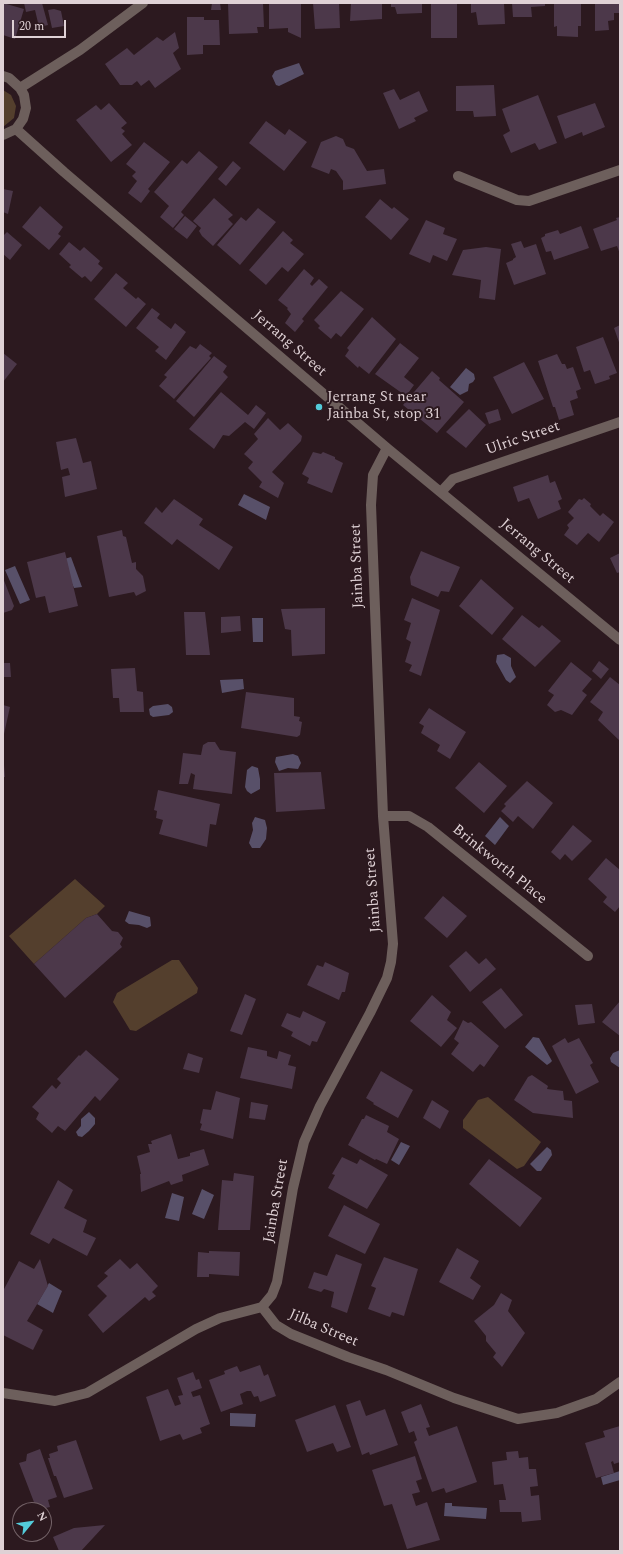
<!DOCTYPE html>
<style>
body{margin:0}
#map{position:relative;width:623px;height:1554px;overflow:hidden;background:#2c191f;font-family:Spectral,serif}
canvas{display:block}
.frame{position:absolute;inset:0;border:4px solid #dfd1d5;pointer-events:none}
.north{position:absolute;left:12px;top:1502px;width:40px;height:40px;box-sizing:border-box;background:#2c191f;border:1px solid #746368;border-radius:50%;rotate:61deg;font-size:11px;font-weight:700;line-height:16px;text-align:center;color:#dfd1d5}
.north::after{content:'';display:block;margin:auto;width:14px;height:18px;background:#53cbda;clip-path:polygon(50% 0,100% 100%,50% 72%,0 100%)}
.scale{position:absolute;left:12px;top:20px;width:54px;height:18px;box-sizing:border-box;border:2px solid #dfd1d5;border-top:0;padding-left:5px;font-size:12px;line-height:14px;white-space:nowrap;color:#dfd1d5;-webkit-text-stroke:3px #2c191f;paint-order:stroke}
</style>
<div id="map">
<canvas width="623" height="1554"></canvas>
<div class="frame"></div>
<div class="north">N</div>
<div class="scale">20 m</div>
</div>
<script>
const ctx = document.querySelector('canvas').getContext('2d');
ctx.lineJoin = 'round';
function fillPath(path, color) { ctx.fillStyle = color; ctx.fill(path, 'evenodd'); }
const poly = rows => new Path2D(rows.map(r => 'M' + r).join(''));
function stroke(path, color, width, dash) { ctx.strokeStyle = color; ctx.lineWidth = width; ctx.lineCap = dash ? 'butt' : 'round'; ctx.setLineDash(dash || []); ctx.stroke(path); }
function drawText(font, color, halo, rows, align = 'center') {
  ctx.font = font + ' Spectral,serif'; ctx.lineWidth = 4; ctx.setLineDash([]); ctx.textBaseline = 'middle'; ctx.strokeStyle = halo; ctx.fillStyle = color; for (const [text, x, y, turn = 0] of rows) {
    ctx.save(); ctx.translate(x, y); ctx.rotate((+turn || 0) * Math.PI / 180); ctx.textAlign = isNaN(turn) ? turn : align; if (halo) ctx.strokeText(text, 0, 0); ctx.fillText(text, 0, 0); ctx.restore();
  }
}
const green = poly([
 [3,90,11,95,16,106,14,118,3,127],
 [75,879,105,906,97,914,86,918,34,964,9,936],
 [172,960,179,960,198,988,197,993,136,1031,130,1030,113,1002,117,993],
 [488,1097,541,1142,524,1166,517,1169,463,1128,463,1120,478,1100]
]);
const water = poly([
 [299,63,304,74,279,86,276,85,272,76,275,71],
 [466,368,474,374,475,379,473,382,469,384,468,391,460,395,450,387],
 [244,494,270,507,266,520,238,505],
 [71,557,82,587,74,588,61,560],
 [15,566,30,600,20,604,5,570],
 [252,618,263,618,263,642,253,642],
 [504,654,511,658,511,666,516,677,510,683,506,680,496,662,497,655],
 [243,679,244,689,222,693,220,680],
 [168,704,172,707,173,712,169,715,153,717,150,715,149,709,153,706],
 [293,754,298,756,301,763,298,769,288,768,279,771,275,762,276,757],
 [252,766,258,768,260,779,260,789,251,794,247,791,245,787,247,770],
 [255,817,265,820,267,828,266,839,260,848,252,848,249,843,253,830,252,823],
 [500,817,509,826,495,845,485,836],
 [129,911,150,917,151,926,147,928,139,925,129,924,125,921],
 [533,1037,539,1038,552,1061,550,1063,547,1065,525,1047],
 [620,1050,620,1068,611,1062,610,1058,613,1053],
 [89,1112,95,1118,95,1124,89,1131,82,1137,78,1136,76,1132,81,1126,81,1119],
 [401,1142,410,1146,399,1165,391,1160],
 [547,1147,551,1150,552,1155,541,1171,537,1171,530,1164],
 [202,1189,214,1195,204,1219,192,1214],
 [172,1193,184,1197,179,1221,165,1218],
 [49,1283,62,1291,53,1313,37,1304],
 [230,1413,256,1414,255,1427,230,1426],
 [620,1471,620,1480,603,1485,601,1477],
 [445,1503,452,1503,452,1506,487,1508,486,1519,444,1516]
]);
const building = poly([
 [3,3,24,9,15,39,3,35],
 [24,3,42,3,48,25,39,27,35,10,26,12],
 [212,3,220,3,221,10,211,10],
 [228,3,263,3,264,27,257,27,258,33,229,34],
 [269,3,301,3,301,38,288,32,288,28,269,29],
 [313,3,339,3,340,28,315,29],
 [351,3,382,3,382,19,350,21],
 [391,3,422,3,422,13,397,14,395,7,391,7],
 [431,3,457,3,457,38,431,38],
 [471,3,504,3,505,24,478,25,476,12,471,13],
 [512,3,545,3,545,6,531,7,532,17,513,17],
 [554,3,581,3,581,26,578,26,578,37,557,36,557,26,554,27],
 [595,3,620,3,620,13,614,13,614,20,608,21,609,30,595,31],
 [54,9,61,11,64,26,52,28,48,10],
 [187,17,204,17,204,20,219,20,220,45,203,45,203,54,187,55],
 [175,32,179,48,173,53,181,69,155,88,149,80,141,86,137,81,132,85,120,85,105,64,127,48,134,55,157,37,163,41],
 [494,85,496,116,474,117,473,111,456,111,456,86],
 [394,89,400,100,419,91,428,111,414,118,416,121,399,129,383,93],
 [538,95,557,143,539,150,535,143,511,153,503,135,510,131,502,109],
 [109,103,127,123,121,128,125,131,122,134,132,145,111,162,76,120,96,105,101,110],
 [595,103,605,127,583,136,582,132,565,139,557,116],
 [266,121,285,135,289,129,307,142,284,171,249,143],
 [336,136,343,139,346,146,354,149,367,171,384,169,386,184,343,190,343,181,336,171,331,169,329,174,311,167,321,142],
 [144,142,170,162,148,189,150,191,141,203,128,193,137,181,132,176,136,172,126,164],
 [199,151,218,167,181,212,184,215,173,228,160,217,169,206,154,192,182,160,187,164],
 [233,161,241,168,226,186,218,179],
 [3,189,13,191,8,214,3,212],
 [214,198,233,215,228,219,233,224,213,246,202,236,199,231,201,228,193,221],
 [380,199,392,209,394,207,409,219,391,240,365,217],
 [40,206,63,227,58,234,61,236,49,250,22,227],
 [258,208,276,222,240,265,217,245,241,217,246,221],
 [185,216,197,226,187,239,174,229],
 [620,217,620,254,617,246,601,251,593,229,617,220,616,218],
 [426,220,445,228,443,234,457,239,447,261,433,255,430,263,409,254],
 [581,226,589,248,554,260,551,251,546,252,541,238,545,236,545,234,558,230,560,234],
 [283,231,293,240,290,243,304,254,288,272,282,267,266,285,249,270],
 [7,232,22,245,10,260,3,254,3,236],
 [521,241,524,248,536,244,546,274,514,285,506,263,513,260,513,259,516,257,511,244],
 [69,242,80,251,84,247,100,261,98,264,103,268,91,282,85,276,82,278,69,267,71,265,59,254],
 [486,247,501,249,495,300,479,298,481,280,452,275,463,250],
 [304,269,314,278,310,284,312,286,319,279,328,287,302,319,304,321,295,332,285,323,291,314,287,309,288,308,278,300],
 [116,273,128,283,123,288,136,299,138,297,146,304,126,327,94,299],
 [341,291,364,309,341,337,336,333,331,339,318,328,320,326,314,320],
 [152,308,160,314,157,318,171,329,175,323,186,332,166,360,155,351,159,347,136,328],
 [372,317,396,339,369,374,359,366,358,368,345,356,349,350,347,348],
 [620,325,620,345,614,328],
 [603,337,617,373,609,376,610,379,595,384,590,370,584,372,576,347],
 [400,343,419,358,404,377,414,385,406,396,375,374],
 [200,344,212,353,209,356,211,358,174,399,159,386,167,377,164,375,190,346,196,349],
 [3,353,17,364,3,382],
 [557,354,562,364,565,364,567,369,573,367,581,389,576,391,578,398,570,401,574,415,559,420,555,407,553,407,538,361],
 [214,356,227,366,223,372,228,377,194,417,176,401],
 [524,362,544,399,512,414,493,377],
 [432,371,440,378,439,380,464,402,437,433,403,405],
 [221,392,248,415,256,405,266,413,254,429,245,422,229,436,223,435,214,449,189,429],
 [469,409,486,425,466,448,446,432],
 [498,409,501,420,489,424,485,413],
 [268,418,280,430,288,423,302,436,301,441,272,472,284,483,278,498,259,487,262,482,248,468,253,462,244,454,258,439,254,434],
 [76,438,83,463,91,461,97,489,65,497,62,477,70,475,68,468,61,470,56,442],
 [313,452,321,454,323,452,335,457,335,459,343,463,332,493,307,483,309,478,302,474],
 [548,475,550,483,555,481,562,499,558,501,561,509,538,519,529,498,518,502,513,487],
 [584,498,591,504,590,506,600,516,603,513,614,522,599,542,588,533,577,545,564,535,569,528,567,525,574,518,568,512,579,499,582,500],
 [174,499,203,519,199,525,233,547,219,570,177,539,172,545,144,523,156,507,162,513],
 [122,530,123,536,126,537,132,563,136,562,136,569,143,576,146,591,136,596,134,592,109,597,97,536],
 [421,551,460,567,449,592,441,591,438,597,411,585,410,577],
 [65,552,78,606,49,613,45,596,36,598,27,562],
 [620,553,620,572,617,573,610,558],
 [3,578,14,606,12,610,3,613],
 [481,579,514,608,492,635,459,606],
 [412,598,440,610,421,676,409,671,412,665,405,662,411,642,406,639,411,623,404,620],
 [325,608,325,654,292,656,291,630,285,629,281,609],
 [184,612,205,612,210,655,186,655],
 [522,615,539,628,542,625,561,641,535,667,502,639],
 [240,616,241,631,221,633,221,617],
 [599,661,609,669,601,679,592,671],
 [571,662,592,679,582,691,587,695,572,715,561,710,555,712,547,705,554,695,548,691],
 [3,663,10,663,11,677,3,677],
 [135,668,137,691,143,692,144,712,120,712,119,698,113,698,111,669],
 [610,677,620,685,620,741,598,720,603,712,590,702],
 [246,692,294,698,294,716,300,717,299,721,302,722,300,735,297,737,241,728],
 [3,705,10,707,4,734,3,734],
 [429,708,466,732,450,759,437,751,440,745,421,733,424,726,419,723],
 [208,742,215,742,220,750,236,752,232,794,193,789,195,775,191,773,188,784,179,784,183,753,201,755,203,745],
 [479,762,507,786,484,813,455,788],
 [3,765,4,765,5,777,3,777],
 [321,772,325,809,276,812,274,773],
 [527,781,553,803,533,829,518,816,513,822,501,811,506,806,504,804],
 [158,790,220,804,216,825,210,824,207,847,159,834,163,820,156,818,157,811,154,810],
 [573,825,592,841,572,861,565,854,560,860,551,852],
 [606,858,620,870,620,906,615,912,603,902,607,897,588,879],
 [443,896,467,916,447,938,424,918],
 [97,914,112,931,118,932,123,938,120,944,122,947,65,998,34,964,86,918],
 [466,951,479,964,486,958,496,969,470,992,449,966],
 [325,962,349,973,345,992,342,992,339,1000,307,985,317,965,323,967],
 [501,988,523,1015,505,1029,482,1002],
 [245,994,256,999,242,1035,230,1031],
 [432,995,451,1012,447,1020,457,1028,441,1047,410,1021],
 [620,1001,620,1036,602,1022],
 [592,1004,595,1023,578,1025,575,1005],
 [303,1011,326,1022,317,1042,312,1041,310,1046,291,1036,293,1032,281,1026,287,1013,300,1018],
 [463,1020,468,1023,471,1022,499,1046,484,1067,480,1064,473,1072,451,1054,459,1043,454,1039],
 [565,1038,568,1043,579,1038,593,1063,590,1065,599,1082,576,1094,552,1046],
 [248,1047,267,1051,267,1056,277,1059,279,1051,291,1055,288,1065,296,1067,292,1089,240,1078],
 [86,1050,119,1079,100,1101,95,1096,65,1131,58,1126,52,1133,36,1119,39,1113,32,1107,52,1085,56,1089,61,1083,57,1079,79,1055,80,1056],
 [188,1053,203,1058,199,1073,183,1069],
 [381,1071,413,1090,398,1118,373,1104,374,1103,366,1098],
 [532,1075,548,1086,547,1089,563,1091,564,1100,572,1101,573,1118,533,1113,514,1100,528,1077],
 [216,1091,240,1098,233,1139,200,1130,202,1124,200,1123,203,1109,211,1110],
 [432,1100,449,1111,440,1129,423,1118],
 [251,1102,268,1105,265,1120,249,1118],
 [366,1115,389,1126,387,1132,399,1139,387,1164,376,1159,375,1160,348,1145,362,1119,364,1119],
 [171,1134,178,1159,190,1156,190,1153,204,1149,209,1165,182,1175,183,1181,171,1185,169,1181,141,1192,140,1174,141,1174,137,1156,150,1152,148,1144,152,1144,151,1141],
 [342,1157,357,1164,360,1159,388,1175,367,1209,328,1188,335,1175,332,1174],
 [489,1159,542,1198,520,1227,469,1184],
 [234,1173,254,1176,250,1230,218,1230,222,1180,233,1181],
 [58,1180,73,1190,64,1208,87,1220,83,1232,96,1238,87,1256,53,1238,49,1244,30,1234],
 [344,1205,380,1224,365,1254,328,1236],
 [457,1248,479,1261,470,1278,481,1286,473,1300,439,1282],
 [209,1251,240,1252,239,1276,209,1274,209,1277,197,1277,198,1252,209,1253],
 [336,1254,362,1264,347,1313,331,1307,334,1292,324,1289,321,1292,308,1288,314,1272,327,1276],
 [384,1257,418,1269,404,1316,392,1312,390,1317,368,1309,376,1288,371,1286],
 [40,1259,48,1286,27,1321,43,1330,33,1350,3,1335,3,1291,19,1261,34,1269],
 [120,1259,130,1269,137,1263,158,1286,152,1292,156,1296,149,1301,145,1297,103,1333,88,1315,107,1296,97,1286,108,1276,104,1273],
 [501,1293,512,1300,508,1311,525,1333,502,1367,493,1357,496,1353,486,1341,486,1336,474,1321,494,1305],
 [260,1365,264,1376,268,1374,276,1396,260,1402,258,1396,254,1397,251,1391,247,1391,240,1394,243,1404,221,1412,209,1380,225,1374,224,1371,237,1366,240,1372],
 [193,1372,196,1380,199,1379,202,1388,191,1392,193,1397,200,1395,210,1424,200,1428,202,1433,183,1440,180,1434,160,1441,146,1397,168,1389,175,1406,181,1404,178,1396,183,1395,177,1378],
 [360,1400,366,1416,385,1409,398,1445,370,1455,369,1452,362,1455,346,1405],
 [421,1404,430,1427,426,1428,429,1436,457,1426,477,1482,446,1493,444,1488,432,1492,414,1442,417,1440,414,1431,409,1433,401,1412],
 [335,1405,351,1447,337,1452,333,1443,307,1452,295,1420],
 [620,1426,620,1462,614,1464,613,1461,611,1462,614,1473,596,1478,585,1443,605,1437,603,1431],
 [76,1440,93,1489,64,1498,56,1476,54,1476,48,1458,50,1458,49,1454,58,1451,57,1446],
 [40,1449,57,1497,48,1500,50,1507,37,1510,19,1463,26,1461,27,1454],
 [518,1451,519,1458,528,1457,529,1469,536,1469,538,1486,530,1487,531,1496,539,1495,541,1520,522,1522,521,1512,500,1512,499,1500,506,1500,503,1484,494,1485,492,1462,507,1460,506,1452],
 [415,1456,422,1479,416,1481,420,1492,412,1494,416,1506,427,1502,440,1540,407,1549,392,1504,384,1506,372,1470],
 [105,1525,81,1551,59,1551,53,1537,74,1528]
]);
const minor = poly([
 [3,76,9,78,20,88,24,95,26,108,23,119,16,129,3,135],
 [20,88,80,50,143,3],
 [16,129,64,172,387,448,620,640],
 [458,176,517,200,529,201,620,170],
 [441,492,453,479,620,422],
 [383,816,409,816,428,827,588,956],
 [262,1307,272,1295,277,1282,293,1188,304,1142,320,1106,370,1013,387,978,391,962,393,944,383,816,371,505,373,475,387,448],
 [262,1307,276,1325,291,1334,348,1357,386,1370,454,1398,518,1419,557,1413,596,1399,620,1382],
 [3,1393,55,1401,87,1393,196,1329,220,1318,262,1307]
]);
const markers = [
 [319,407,4,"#53cbda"]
];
const streetNames = [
 ["Jerrang Street",289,344,41],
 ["Ulric Street",523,439,-19],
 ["Jerrang Street",537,552,40],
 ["Jainba Street",358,566,-92],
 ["Brinkworth Place",499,865,39],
 ["Jainba Street",374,890,-94],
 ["Jainba Street",277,1201,-80],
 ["Jilba Street",323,1329,23]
];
const poiNames = [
 ["Jerrang St near",327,398],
 ["Jainba St, stop 31",327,415]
];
fillPath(green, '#543f2d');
fillPath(water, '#585069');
fillPath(building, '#4c384a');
stroke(minor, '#6d5f5c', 10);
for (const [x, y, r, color] of markers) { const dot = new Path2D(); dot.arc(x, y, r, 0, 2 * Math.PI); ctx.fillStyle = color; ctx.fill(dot); stroke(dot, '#2c191f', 1.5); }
drawText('15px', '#dfd1d5', '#2c191f', streetNames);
drawText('15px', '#dfd1d5', '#2c191f', poiNames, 'left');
</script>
